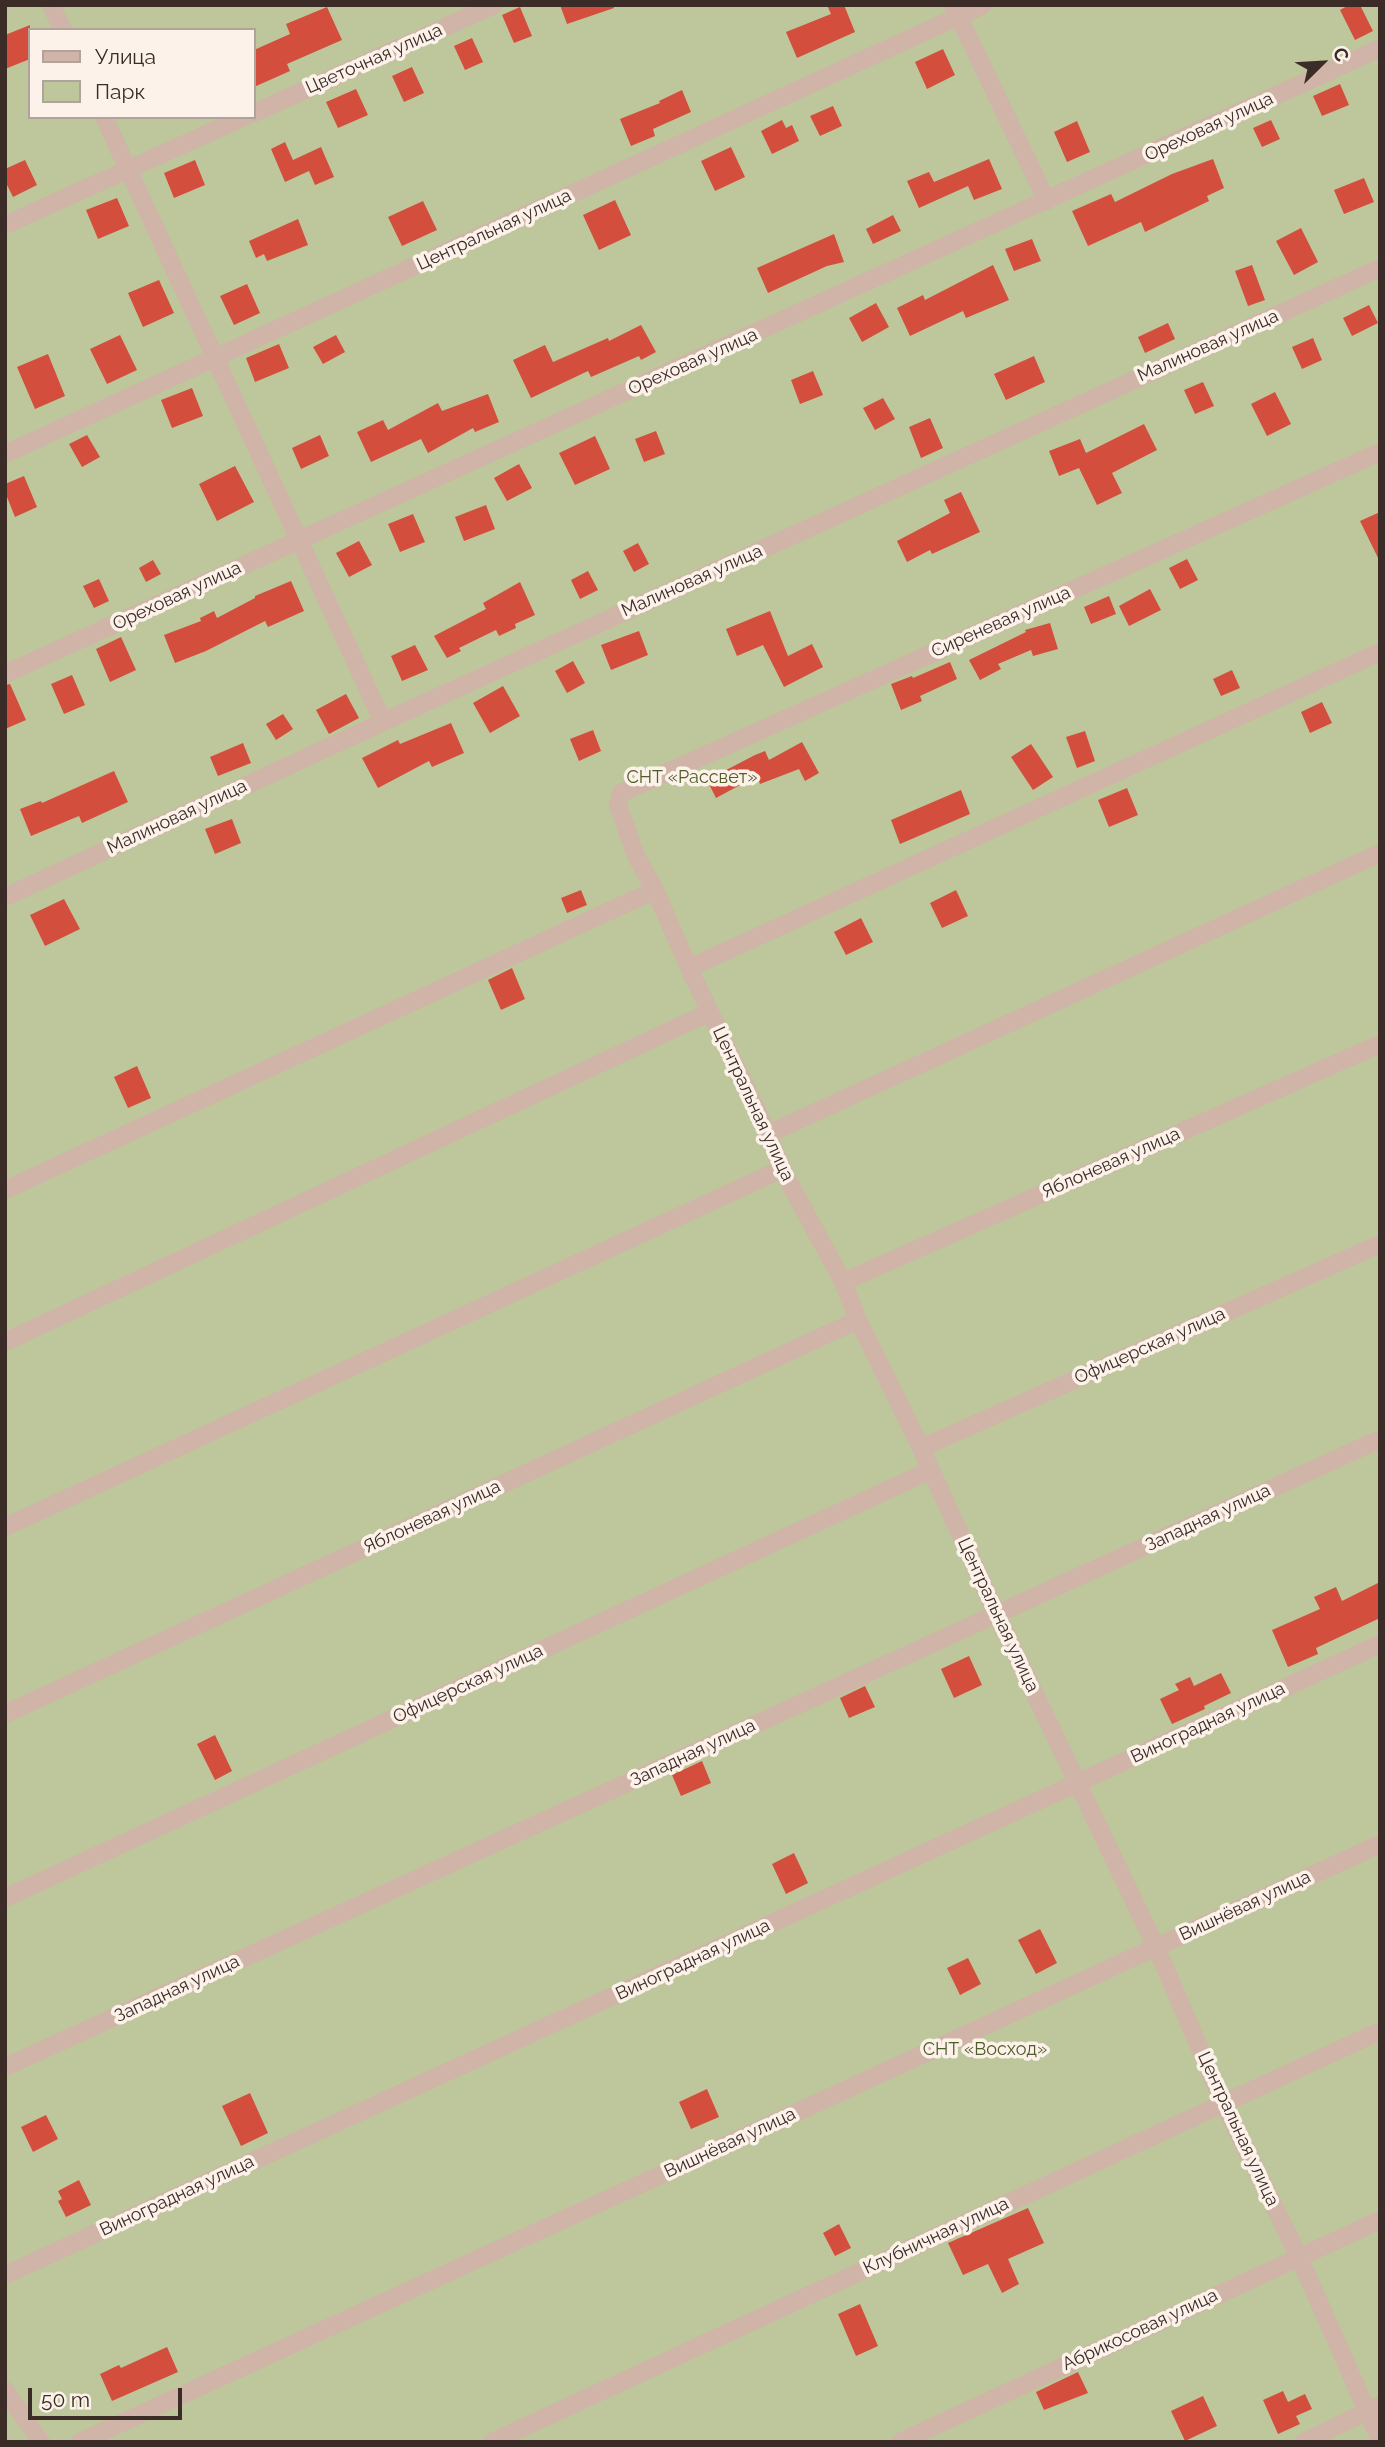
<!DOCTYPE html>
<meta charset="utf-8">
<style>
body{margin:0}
#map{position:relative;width:1385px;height:2447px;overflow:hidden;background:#f5e7dd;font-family:Raleway,sans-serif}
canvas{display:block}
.frame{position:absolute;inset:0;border:7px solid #3b2c28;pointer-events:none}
.legend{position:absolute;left:28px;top:28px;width:228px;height:91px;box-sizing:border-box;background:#fcf2ea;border:2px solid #afa39c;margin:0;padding:9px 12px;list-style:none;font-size:21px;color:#3b2c28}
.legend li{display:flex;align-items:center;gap:14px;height:35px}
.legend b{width:35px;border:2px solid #afa39c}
.north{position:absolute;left:1287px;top:28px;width:70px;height:70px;-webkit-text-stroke:5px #fcf2ea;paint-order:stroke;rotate:66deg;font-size:19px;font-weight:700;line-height:28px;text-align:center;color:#3b2c28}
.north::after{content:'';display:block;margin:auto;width:24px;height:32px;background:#3b2c28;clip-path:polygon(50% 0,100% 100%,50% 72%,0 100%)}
.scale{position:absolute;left:28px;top:2388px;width:154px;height:32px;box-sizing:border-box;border:4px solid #3b2c28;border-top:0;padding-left:9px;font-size:21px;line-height:24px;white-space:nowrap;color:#3b2c28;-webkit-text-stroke:5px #fcf2ea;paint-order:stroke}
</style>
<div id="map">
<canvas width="1385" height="2447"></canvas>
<div class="frame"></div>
<ul class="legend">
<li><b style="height:9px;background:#cfb4a7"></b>Улица</li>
<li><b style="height:19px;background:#bdc79b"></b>Парк</li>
</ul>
<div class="north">С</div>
<div class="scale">50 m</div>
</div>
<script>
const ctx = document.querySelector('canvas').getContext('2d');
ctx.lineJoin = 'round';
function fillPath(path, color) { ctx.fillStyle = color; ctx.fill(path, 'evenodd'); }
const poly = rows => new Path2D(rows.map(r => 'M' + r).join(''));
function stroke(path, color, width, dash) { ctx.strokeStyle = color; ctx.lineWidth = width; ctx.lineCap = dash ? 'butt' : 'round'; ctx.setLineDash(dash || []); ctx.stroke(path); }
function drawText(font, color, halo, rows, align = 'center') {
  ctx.font = font + ' Raleway,sans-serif'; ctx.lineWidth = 7; ctx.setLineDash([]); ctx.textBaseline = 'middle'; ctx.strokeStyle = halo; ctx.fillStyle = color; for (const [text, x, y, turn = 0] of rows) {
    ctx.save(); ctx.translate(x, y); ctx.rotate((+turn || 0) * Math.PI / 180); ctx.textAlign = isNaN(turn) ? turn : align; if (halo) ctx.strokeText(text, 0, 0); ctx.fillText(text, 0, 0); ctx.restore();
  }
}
const green = poly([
 [5,5,1380,5,1380,2442,5,2442],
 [30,30,254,30,254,117,30,117]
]);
const building = poly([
 [560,5,613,5,614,8,567,24],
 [827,5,844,5,855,32,797,58,786,32,831,14],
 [1349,5,1360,5,1373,31,1355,40,1340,10],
 [327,7,342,40,287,64,290,71,254,87,254,50,290,34,286,24],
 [520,7,532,36,514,43,502,15],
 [30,25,30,59,5,69,5,35],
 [472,38,483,62,465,70,454,46],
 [943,49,955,75,927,89,915,62],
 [412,67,424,93,404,102,392,76],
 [1340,84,1349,105,1322,116,1313,96],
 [356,89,368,115,338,128,326,102],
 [682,90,691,112,653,129,655,136,631,146,620,119,660,103,659,101],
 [833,106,842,126,820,136,810,116],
 [782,120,786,128,792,125,799,141,772,154,761,131],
 [1271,120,1280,139,1262,147,1253,128],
 [1077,121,1090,152,1067,162,1054,132],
 [285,142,293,160,321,147,334,177,315,185,309,171,285,182,271,149],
 [731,147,745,177,715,191,701,161],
 [989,159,1002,189,974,200,968,186,919,208,907,181,929,172,934,182],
 [1213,159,1224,188,1207,196,1209,201,1145,232,1141,222,1088,246,1072,211,1111,194,1115,202,1172,174],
 [25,160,37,185,13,197,5,181,5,169],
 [195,160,205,185,174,198,164,173],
 [1364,178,1374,202,1344,214,1334,190],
 [117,198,129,226,98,239,86,210],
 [615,200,631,235,599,250,583,215],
 [423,201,437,230,402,246,388,217],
 [893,215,901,231,873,244,866,229],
 [298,219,308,245,267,261,264,254,256,258,249,241],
 [1301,228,1318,262,1294,275,1276,241],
 [834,234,844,262,827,266,768,293,757,268],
 [1032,239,1041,261,1014,271,1005,249],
 [993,265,1009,300,966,318,963,311,910,336,897,308,923,295,925,300],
 [1252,265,1265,300,1248,306,1235,271],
 [159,280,174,313,143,327,128,293],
 [247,284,260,313,234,325,220,296],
 [876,303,889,327,862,342,849,318],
 [1369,305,1378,323,1352,336,1343,318],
 [1168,323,1175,339,1145,353,1138,337],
 [641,325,656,352,641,360,639,356,591,377,588,371,531,398,513,360,545,345,553,362,608,338,609,341],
 [120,335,137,370,107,384,90,349],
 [336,335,345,352,323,364,313,347],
 [1313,338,1322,360,1302,369,1292,347],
 [279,344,289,368,255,382,246,358],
 [48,354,65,396,35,409,17,367],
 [1034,356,1045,382,1006,400,994,374],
 [813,371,823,395,800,404,791,380],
 [1203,382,1214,406,1195,414,1184,390],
 [192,388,203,416,172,428,161,400],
 [1275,392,1291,424,1267,436,1251,404],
 [488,394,499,422,475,432,473,428,428,453,421,439,371,462,357,432,383,420,388,430,438,403,442,411],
 [883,398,895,419,875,430,863,408],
 [930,418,943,448,921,458,909,427],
 [1144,424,1157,450,1112,473,1122,493,1097,505,1079,468,1059,476,1049,451,1080,439,1086,453],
 [656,431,665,454,644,462,635,439],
 [87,435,100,457,82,467,69,444],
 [320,435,329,456,301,469,292,448],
 [595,436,610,469,575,485,559,453],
 [519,464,532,488,507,501,494,478],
 [235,466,254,502,217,521,199,484],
 [24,476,37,507,15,517,5,492,5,484],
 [961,492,980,532,932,554,930,550,907,562,897,541,950,513,944,500],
 [486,505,495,529,464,541,455,517],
 [1380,512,1380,562,1360,521],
 [413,514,425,542,400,552,388,524],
 [359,541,372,565,349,577,336,553],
 [638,543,649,564,634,572,623,551],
 [1187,559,1198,580,1180,589,1169,568],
 [153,560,161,574,146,582,139,568],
 [588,571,598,590,580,599,571,580],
 [99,579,109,601,94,608,83,586],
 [291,581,304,611,268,627,265,621,206,651,175,663,164,635,201,621,200,618,214,611,217,618,255,598,255,596],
 [520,582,535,615,515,624,516,628,499,636,496,630,459,648,461,651,447,658,434,636,486,609,483,603],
 [1150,589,1161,610,1129,626,1119,606],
 [1109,596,1116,614,1091,624,1084,607],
 [770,611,788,656,812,644,823,667,784,687,763,645,737,656,726,629],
 [1050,623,1058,649,1033,656,1031,650,998,664,1001,669,980,680,969,660,1026,632,1025,630],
 [639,631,648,655,611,670,601,645],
 [121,637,136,670,110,682,96,649],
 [415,645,428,670,402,681,391,656],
 [573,661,585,683,567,693,555,671],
 [950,662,957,679,920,696,922,701,901,710,891,684,912,676,913,678],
 [1232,670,1240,688,1221,696,1213,679],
 [72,675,85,705,64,714,51,684],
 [10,684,26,720,5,729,5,685],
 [503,686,520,716,490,733,473,703],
 [346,694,359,718,329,734,316,710],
 [1322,702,1332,723,1310,733,1301,712],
 [283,714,293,729,276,740,266,724],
 [451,723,464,753,432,767,429,761,378,788,362,758,398,740,400,744],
 [593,730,601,751,579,761,570,739],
 [1085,731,1095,761,1077,768,1066,737],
 [802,742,819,773,805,781,799,769,760,784,757,776,716,798,707,780,755,755,765,751,769,760],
 [243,743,251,763,218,776,210,757],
 [1031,744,1053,777,1033,790,1011,757],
 [114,771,128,802,82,823,79,816,31,836,20,809,41,801,42,803],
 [1127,788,1138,815,1109,827,1098,800],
 [961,790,970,814,900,844,891,820],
 [232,819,241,843,215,854,205,829],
 [581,890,587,905,567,913,561,898],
 [956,890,968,916,942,928,930,903],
 [64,899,80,929,45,946,30,915],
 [861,918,873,942,846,955,834,932],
 [512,968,525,999,501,1010,488,980],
 [137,1066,151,1098,128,1108,114,1077],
 [1380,1582,1380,1618,1316,1648,1318,1654,1288,1667,1272,1630,1320,1609,1314,1597,1336,1587,1342,1601],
 [969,1656,982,1685,954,1698,941,1669],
 [1221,1673,1231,1693,1204,1706,1205,1709,1172,1724,1160,1699,1179,1690,1175,1684,1190,1677,1194,1686],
 [865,1686,875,1707,849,1718,840,1698],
 [215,1735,232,1771,215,1780,197,1744],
 [702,1761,711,1783,681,1796,672,1775],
 [794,1853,808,1883,786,1894,772,1864],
 [1040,1929,1057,1963,1036,1974,1018,1940],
 [968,1958,981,1984,960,1995,947,1968],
 [707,2089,719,2117,691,2129,679,2102],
 [250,2093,268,2133,241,2146,222,2106],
 [46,2115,58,2139,33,2152,21,2127],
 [79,2180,91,2205,66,2217,58,2201,62,2199,58,2191],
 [1028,2208,1044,2243,1008,2259,1019,2284,1002,2293,988,2264,963,2275,948,2243],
 [839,2224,851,2248,835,2256,823,2233],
 [860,2304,878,2346,856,2356,838,2314],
 [167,2347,178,2372,112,2401,100,2374,119,2365,121,2368],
 [1078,2372,1088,2393,1044,2410,1036,2392],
 [1283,2391,1288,2402,1305,2394,1312,2409,1296,2416,1300,2424,1278,2434,1263,2400],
 [1203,2396,1217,2426,1185,2441,1171,2411]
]);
const minor = poly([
 [51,5,63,30],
 [953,5,1047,201],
 [254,113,494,5],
 [104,117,383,722],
 [5,225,244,117],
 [1380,452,621,793,618,805,636,856,655,890,689,968,768,1134,782,1169,843,1282,858,1320,921,1448,997,1615,1156,1947,1223,2102,1299,2257,1380,2440],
 [5,454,983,5],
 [5,674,1380,48],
 [5,897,383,722,1380,268],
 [689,968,1380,652],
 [768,1134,1380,853],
 [5,1190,655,890],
 [843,1282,1380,1044],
 [5,1342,710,1012],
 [921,1448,1380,1244],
 [5,1527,782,1169],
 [5,1714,858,1320],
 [5,1898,931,1470],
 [5,2067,1380,1439],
 [5,2275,1380,1644],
 [5,2390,41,2442],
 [80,2442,1380,1844],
 [492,2442,1380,2031],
 [900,2442,1380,2220],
 [1304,2442,1380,2405]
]);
const streetNames = [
 ["Цветочная улица",374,59,-24],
 ["Ореховая улица",1209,127,-25],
 ["Центральная улица",494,230,-25],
 ["Малиновая улица",1208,346,-24],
 ["Ореховая улица",693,362,-24],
 ["Малиновая улица",692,581,-24],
 ["Ореховая улица",177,596,-25],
 ["Сиреневая улица",1001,622,-24],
 ["Малиновая улица",177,817,-25],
 ["Центральная улица",753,1104,65],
 ["Яблоневая улица",1111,1163,-24],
 ["Офицерская улица",1150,1346,-24],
 ["Яблоневая улица",432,1517,-25],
 ["Западная улица",1208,1518,-25],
 ["Центральная улица",998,1615,65],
 ["Офицерская улица",468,1684,-25],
 ["Виноградная улица",1208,1723,-25],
 ["Западная улица",693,1753,-25],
 ["Вишнёвая улица",1245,1906,-25],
 ["Виноградная улица",693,1960,-25],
 ["Западная улица",177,1989,-25],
 ["Центральная улица",1238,2129,65],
 ["Вишнёвая улица",730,2143,-25],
 ["Виноградная улица",177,2196,-25],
 ["Клубничная улица",936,2236,-25],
 ["Абрикосовая улица",1140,2330,-25]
];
const parkNames = [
 ["СНТ «Рассвет»",692,778],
 ["СНТ «Восход»",985,2050]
];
fillPath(green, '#bdc79b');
fillPath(building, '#d44e3d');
stroke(minor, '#cfb4a7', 18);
drawText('18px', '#3b2c28', '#fcf2ea', streetNames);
drawText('18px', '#505c29', '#fcf2ea', parkNames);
</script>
